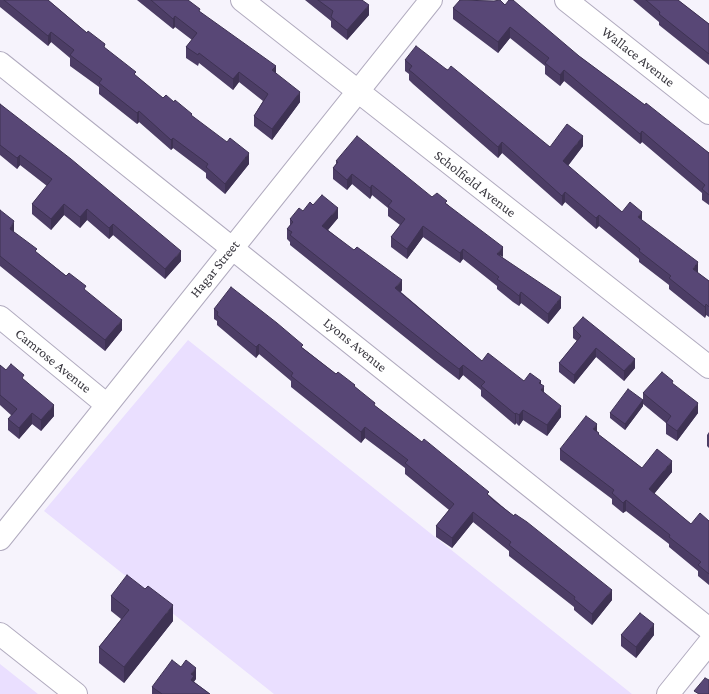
<!DOCTYPE html>
<style>
body{margin:0}
canvas{display:block;background:#f6f3fc}
</style>
<canvas width="709" height="694"></canvas>
<script>
const ctx = document.querySelector('canvas').getContext('2d');
ctx.lineJoin = 'round';
function fillPath(path, color) { ctx.fillStyle = color; ctx.fill(path, 'evenodd'); }
const poly = rows => new Path2D(rows.map(r => 'M' + r).join(''));
function stroke(path, color, width, dash) { ctx.strokeStyle = color; ctx.lineWidth = width; ctx.lineCap = dash ? 'butt' : 'round'; ctx.setLineDash(dash || []); ctx.stroke(path); }
function drawText(font, color, halo, rows, align = 'center') {
  ctx.font = font + ' "Crimson Pro",serif'; ctx.lineWidth = 5; ctx.setLineDash([]); ctx.textBaseline = 'middle'; ctx.strokeStyle = halo; ctx.fillStyle = color; for (const [text, x, y, turn = 0] of rows) {
    ctx.save(); ctx.translate(x, y); ctx.rotate((+turn || 0) * Math.PI / 180); ctx.textAlign = isNaN(turn) ? turn : align; if (halo) ctx.strokeText(text, 0, 0); ctx.fillText(text, 0, 0); ctx.restore();
  }
}
const green = poly([
 [188,340,632,694,274,694,44,511],
 [0,664,38,694,0,694]
]);
const minor = poly([
 [242,0,709,367],
 [566,0,709,113],
 [0,63,709,629],
 [0,317,107,405],
 [0,539,431,0],
 [0,634,76,694],
 [668,694,709,643]
]);
const wall = poly([
 [0,0,48,0,105,48,136,76,163,98,192,116,249,164,225,194,206,178,206,173,173,148,171,150,139,122,137,124,99,94,99,87,70,66,70,58,51,42,48,46,0,7],
 [137,0,188,0,200,12,276,73,300,102,272,140,254,126,254,116,263,101,239,82,233,90,199,63,198,66,186,58,186,47,192,40,175,27,173,29],
 [305,0,362,0,369,15,347,40,331,27,331,21],
 [633,0,678,0,709,24,709,65,659,25,659,22],
 [505,5,579,56,709,153,709,205,702,200,702,193,642,142,640,144,564,81,560,86,545,74,545,66,510,38,498,53,453,19,453,8],
 [405,60,446,69,550,147,583,146,568,166,622,212,642,220,698,273,709,281,709,317,706,315,705,318,669,289,669,285,639,262,639,259,599,226,596,229,565,202,562,206,502,153,498,158,413,84,409,80,409,74,405,71],
 [0,104,181,261,165,279,113,235,109,239,87,220,80,228,64,215,51,230,32,214,32,204,47,186,20,165,17,169,0,155],
 [336,161,432,197,447,204,502,257,561,308,548,324,521,303,519,306,513,302,497,289,497,286,463,259,460,263,423,237,407,259,391,247,391,237,400,225,388,216,388,208,372,195,370,199,352,184,347,190,333,179,333,168,336,164],
 [313,205,338,218,328,230,402,290,401,292,482,361,524,381,541,384,544,393,561,417,547,436,523,420,519,426,516,423,515,425,481,396,481,390,463,375,459,380,437,363,290,245,290,242,287,239,287,229,290,225,290,219,303,211],
 [0,210,14,232,37,253,86,291,122,330,105,351,0,266],
 [214,309,303,348,336,374,355,387,375,406,489,495,612,600,592,625,574,610,574,607,509,556,509,551,473,522,452,548,436,537,436,526,449,510,405,474,405,468,365,438,361,443,291,387,291,381,259,354,256,358,217,325,217,321,214,319],
 [573,328,635,368,624,381,596,357,574,384,559,372,559,363,577,341,573,338],
 [0,365,6,370,24,380,54,416,41,431,32,424,19,439,8,430,8,419,12,416,0,405],
 [673,384,698,413,677,441,666,434,666,423,643,404,643,406,625,430,610,418,610,413,643,400,643,393],
 [597,431,599,435,642,468,672,472,654,494,691,524,709,521,709,585,698,576,698,571,669,547,669,544,626,511,623,513,612,504,612,499,560,460,560,449],
 [709,432,709,448,707,446,707,435],
 [145,589,173,621,124,683,99,663,99,647,121,619,111,611,111,596],
 [621,635,654,635,636,658,621,646],
 [196,679,194,682,210,694,152,694,152,687]
]);
const shadedWall = poly([
 [369,5,369,15,347,40,347,30],
 [175,16,175,27,173,29,173,19],
 [510,27,510,38,498,53,498,42],
 [51,32,51,42,48,46,48,36],
 [276,66,276,77,272,70],
 [564,70,564,81,560,86,560,75],
 [239,72,239,82,233,90,233,79],
 [300,92,300,102,272,140,272,129],
 [139,111,139,122,137,124,137,113],
 [642,131,642,142,640,144,640,134],
 [583,136,583,146,563,172,563,161],
 [173,138,173,148,171,150,171,140],
 [502,142,502,153,498,158,498,147],
 [249,153,249,164,225,194,225,184],
 [20,155,20,165,17,169,17,158],
 [352,174,352,184,347,190,347,180],
 [372,185,372,195,370,199,370,188],
 [565,192,565,202,562,206,562,196],
 [64,204,64,215,51,230,51,219],
 [338,208,338,218,322,237,322,226],
 [87,209,87,220,80,228,80,217],
 [642,212,642,223,638,217],
 [599,215,599,226,596,229,596,218],
 [14,221,14,232,10,229],
 [113,224,113,235,109,239,109,228],
 [423,226,423,237,407,259,407,249],
 [503,247,503,257,497,254],
 [463,249,463,259,460,263,460,253],
 [181,251,181,261,165,279,165,269],
 [698,262,698,273,693,269],
 [402,280,402,290,395,299,395,288],
 [521,292,521,303,519,306,519,296],
 [561,297,561,308,548,324,548,314],
 [706,304,706,315,705,318,705,307],
 [122,320,122,330,105,351,105,340],
 [259,344,259,354,256,358,256,347],
 [596,348,596,357,574,384,574,375],
 [635,359,635,368,624,381,624,371],
 [463,365,463,375,459,380,459,369],
 [541,381,541,390,544,386,544,397,541,401,539,383],
 [643,400,643,406,625,430,625,424],
 [698,403,698,413,677,441,677,431],
 [54,405,54,416,41,431,41,420],
 [561,406,561,417,547,436,547,425],
 [523,410,523,420,519,426,519,415],
 [32,413,32,424,19,439,19,428],
 [516,413,516,423,515,425,515,414],
 [597,424,597,435,593,429],
 [365,427,365,438,361,443,361,432],
 [672,461,672,472,649,500,649,489],
 [626,500,626,511,623,513,623,503],
 [473,512,473,522,452,548,452,538],
 [612,590,612,600,592,625,592,614],
 [173,605,173,621,124,683,124,667],
 [654,624,654,635,636,658,636,647],
 [196,668,196,679,194,681,194,687,191,691,191,674]
]);
const building = poly([
 [4,0,48,0,87,33,88,31,105,44,104,47,136,72,134,74,163,98,166,95,174,102,175,100,192,114,191,115,227,142,230,138,249,153,225,184,206,167,208,164,173,138,171,140,139,111,137,113,99,83,102,79,70,55,74,50,51,32,48,36,4,0],
 [151,0,188,0,200,9,199,11,276,66,272,70,300,92,272,129,254,116,268,94,239,72,233,79,199,53,198,55,186,47,197,33,175,16,173,19,151,0],
 [318,0,362,0,369,5,347,30,331,17,333,11,318,0],
 [460,0,494,1,500,0,505,5,509,0,513,0,579,56,645,105,646,103,709,153,709,195,702,189,705,185,642,131,640,134,564,70,560,75,545,63,549,58,510,27,498,42,453,8,460,0],
 [646,0,678,0,709,24,709,54,659,14,660,12,646,0],
 [416,46,446,69,448,70,451,66,550,147,567,124,583,136,563,161,622,212,630,202,642,212,638,217,698,262,693,269,709,281,709,307,706,304,705,307,669,278,671,276,639,251,640,249,599,215,596,218,565,192,562,196,502,142,498,147,413,73,409,70,412,66,405,60,416,46],
 [0,104,71,159,181,251,165,269,113,224,109,228,87,209,80,217,64,204,51,219,32,204,52,179,20,155,17,158,0,145,0,104],
 [357,136,432,197,437,193,447,201,445,203,503,247,497,254,561,297,548,314,521,292,519,296,513,291,497,279,499,277,463,249,460,253,423,226,407,249,391,237,405,219,388,206,392,201,372,185,370,188,352,174,347,180,333,168,338,162,336,161,357,136],
 [322,195,338,208,322,226,354,250,357,247,402,280,395,288,482,361,488,353,524,381,530,373,541,381,539,383,544,386,541,390,561,406,547,425,523,410,519,415,516,413,515,414,481,386,485,382,463,365,459,369,437,352,290,235,292,232,287,229,293,222,290,219,299,208,303,211,310,202,313,205,322,195],
 [0,210,14,221,10,229,37,249,35,251,66,276,69,273,86,286,84,289,122,320,105,340,0,256,0,210],
 [231,287,277,323,303,345,301,347,336,374,338,372,355,385,354,386,375,403,374,405,422,442,424,439,446,457,489,492,487,494,493,500,514,516,515,514,527,522,612,590,592,614,574,599,575,597,509,545,511,542,473,512,452,538,436,526,454,504,405,463,408,460,365,427,361,432,291,376,293,373,259,344,256,347,217,315,218,312,214,309,231,287],
 [583,317,635,359,624,371,596,348,574,375,559,363,581,336,573,328,583,317],
 [11,364,24,375,22,378,54,405,41,420,32,413,19,428,8,419,17,409,0,395,0,365,6,370,11,364],
 [662,372,673,381,672,383,698,403,677,431,666,423,671,416,643,393,662,372],
 [628,389,643,400,625,424,610,413,628,389],
 [586,416,597,424,593,429,599,433,598,434,642,468,657,449,672,461,649,489,691,524,700,513,709,521,709,574,698,565,701,562,669,537,670,535,626,500,623,503,612,493,614,490,560,449,586,416],
 [127,575,145,589,148,586,173,605,124,667,99,647,129,610,111,596,127,575],
 [640,613,654,624,636,647,621,635,640,613],
 [172,660,181,667,186,660,196,668,191,674,194,676,191,680,210,694,162,694,152,687,172,660],
 [705,678,709,680,709,694,699,694,694,691,705,678]
]);
const streetNames = [
 ["Wallace Avenue",638,57,38],
 ["Scholfield Avenue",475,184,38],
 ["Hagar Street",215,269,-51],
 ["Lyons Avenue",355,345,39],
 ["Camrose Avenue",53,361,39]
];
fillPath(green, '#eadfff');
stroke(minor, '#b1abbf', 24);
stroke(minor, '#fff', 22);
fillPath(wall, '#4c3d65');
fillPath(shadedWall, '#3e3253');
fillPath(building, '#584776');
stroke(building, '#3e3253', 1);
drawText('14px', '#39373f', '#fff', streetNames);
</script>
